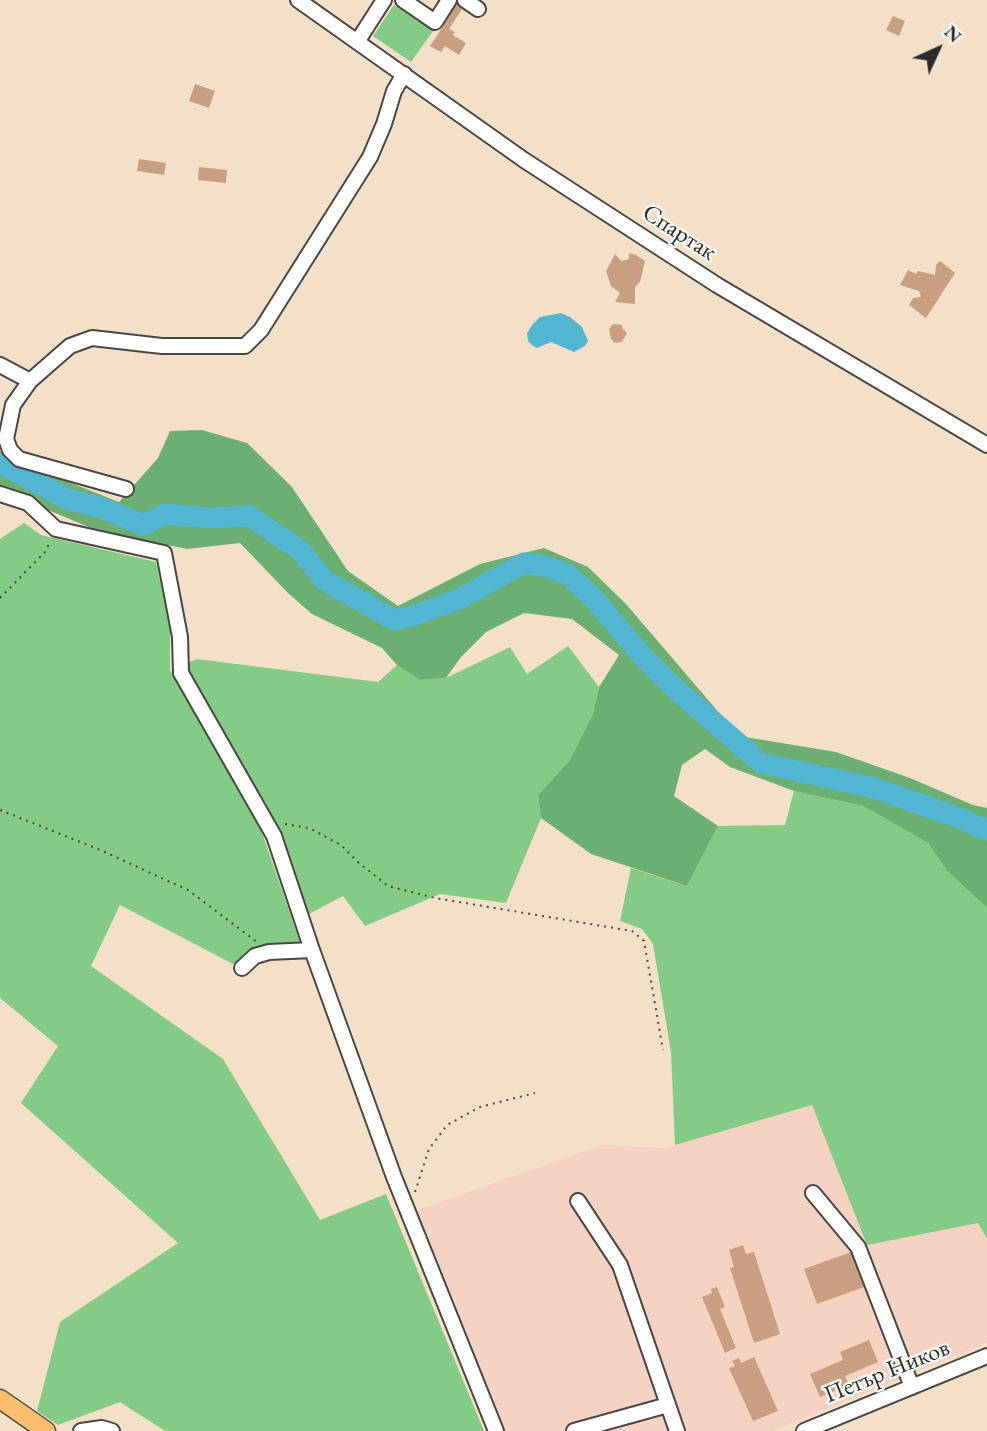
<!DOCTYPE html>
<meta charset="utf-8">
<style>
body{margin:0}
#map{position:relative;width:987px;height:1431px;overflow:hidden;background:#f4e0c8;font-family:"EB Garamond",serif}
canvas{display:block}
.north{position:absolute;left:903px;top:14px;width:70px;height:70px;-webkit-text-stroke:5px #f6f6f2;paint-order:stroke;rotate:45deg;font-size:19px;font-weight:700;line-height:28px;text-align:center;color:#2b2b2b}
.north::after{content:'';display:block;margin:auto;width:24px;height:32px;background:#2b2b2b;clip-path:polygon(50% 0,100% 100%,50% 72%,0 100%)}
</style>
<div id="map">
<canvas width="987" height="1431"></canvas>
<div class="north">N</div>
</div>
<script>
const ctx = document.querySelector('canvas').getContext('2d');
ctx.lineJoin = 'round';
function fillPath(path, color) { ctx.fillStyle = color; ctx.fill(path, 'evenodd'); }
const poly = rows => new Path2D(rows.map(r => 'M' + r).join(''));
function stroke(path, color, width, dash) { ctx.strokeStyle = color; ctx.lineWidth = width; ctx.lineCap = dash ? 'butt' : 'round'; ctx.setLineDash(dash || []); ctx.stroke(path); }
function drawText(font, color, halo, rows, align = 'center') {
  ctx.font = font + ' "EB Garamond",serif'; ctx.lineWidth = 5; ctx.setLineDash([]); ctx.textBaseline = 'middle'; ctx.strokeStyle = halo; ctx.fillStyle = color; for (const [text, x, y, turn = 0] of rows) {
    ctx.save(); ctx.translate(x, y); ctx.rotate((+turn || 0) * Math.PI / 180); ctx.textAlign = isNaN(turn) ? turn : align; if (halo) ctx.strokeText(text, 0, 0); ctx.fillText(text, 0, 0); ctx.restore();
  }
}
const built = poly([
 [812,1105,867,1244,978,1223,987,1239,987,1343,772,1431,496,1431,408,1213,603,1145,664,1148]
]);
const green = poly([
 [394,5,433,31,411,62,373,36],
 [24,523,41,535,156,562,170,629,170,670,260,827,301,945,275,944,255,951,233,964,120,905,91,966,223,1059,320,1220,386,1194,484,1431,165,1431,120,1402,58,1425,37,1411,60,1322,178,1243,21,1103,58,1046,0,998,0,539],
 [568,646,599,687,593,714,570,760,538,795,541,818,506,903,440,894,365,926,343,896,307,915,270,815,188,675,184,664,197,659,378,682,397,665,420,680,446,678,510,647,527,674],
 [794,791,863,806,928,843,947,871,987,908,987,1239,978,1223,867,1245,812,1105,675,1145,671,1052,653,944,642,929,620,921,631,868,687,886,718,826,785,825]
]);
const forest = poly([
 [202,430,247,443,292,487,348,571,398,606,480,564,544,548,588,567,626,604,739,736,836,752,910,778,973,805,987,808,987,908,947,871,928,843,863,806,794,791,730,767,705,749,682,765,674,796,718,826,687,886,591,854,541,818,538,795,570,760,593,714,599,687,619,655,572,619,524,613,486,632,461,657,446,678,420,680,397,665,382,648,312,614,288,593,240,543,187,549,96,530,0,490,0,451,21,463,119,502,158,458,170,431]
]);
const water = poly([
 [561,313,570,317,582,327,588,341,585,346,574,352,551,342,537,348,532,345,528,341,527,333,533,324,540,317]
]);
const river = poly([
 [0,463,67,499,102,508,143,525,165,514,209,518,249,516,300,550,325,581,395,620,410,617,459,599,524,563,544,566,567,574,594,599,645,659,671,685,761,763,874,788,954,816,987,830]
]);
const building = poly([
 [455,0,464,6,449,29,455,32,453,35,466,43,459,55,445,46,441,52,430,46,444,25,441,23],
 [893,16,905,21,899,36,886,30],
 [195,84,215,91,209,108,189,101],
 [139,159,166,163,164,175,137,171],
 [199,167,227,170,226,183,198,180],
 [629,253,636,255,645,261,640,282,635,287,635,304,615,302,620,293,611,286,606,271,615,254,621,261,629,259],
 [940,261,955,273,926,318,909,305,913,298,921,297,919,291,900,285,908,270,916,274,918,271,935,275,936,265],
 [613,324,622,325,622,328,627,333,622,342,615,343,611,339,609,329],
 [743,1245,746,1254,754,1252,780,1334,754,1343,730,1268,734,1267,729,1250],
 [854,1251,867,1286,817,1304,804,1269],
 [717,1287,725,1307,720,1309,736,1348,725,1353,702,1297,712,1293,711,1289],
 [869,1340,878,1362,845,1376,849,1385,820,1397,810,1374,843,1360,840,1352],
 [754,1357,778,1411,753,1421,729,1368,735,1366,732,1361,739,1358,741,1363]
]);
const path = poly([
 [0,598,45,552,50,542],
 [0,810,98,849,188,890,257,942],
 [285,824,309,828,341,845,359,863,388,886,435,898,632,931,644,941,663,1050],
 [415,1192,429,1149,447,1125,480,1107,535,1093]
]);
const minor = poly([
 [298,0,524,160,717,285,987,445],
 [403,0,435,22,449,0],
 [465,0,478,9],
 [357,42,384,0],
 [0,365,30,381],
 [126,489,19,459,10,450,6,439,13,405,30,381,70,346,92,338,162,346,245,346,261,330,370,157,384,124,394,91,404,74],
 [0,494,28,503,56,529,164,553,180,637,181,673,274,836,312,950,394,1177,496,1431],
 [242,968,255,956,269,952,312,950],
 [813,1193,858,1247,912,1387],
 [578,1201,620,1265,677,1431],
 [81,1431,102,1428,112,1431],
 [574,1431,668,1405],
 [804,1431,987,1356]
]);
const major = poly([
 [0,1399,46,1431]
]);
const streetNames = [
 ["Спартак",679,233,33],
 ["Петър Ников",887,1372,-22]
];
fillPath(built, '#f6d2c3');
fillPath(green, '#84cb86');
fillPath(forest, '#6baf73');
fillPath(water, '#52b5d1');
stroke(river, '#52b5d1', 21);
fillPath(building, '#c89f81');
stroke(minor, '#494643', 18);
stroke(major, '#494643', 21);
stroke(path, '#494643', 2, [2, 5]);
stroke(minor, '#fff', 14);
stroke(major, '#fcbd6f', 18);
drawText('24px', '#2b2b2b', '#f6f6f2', streetNames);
</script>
